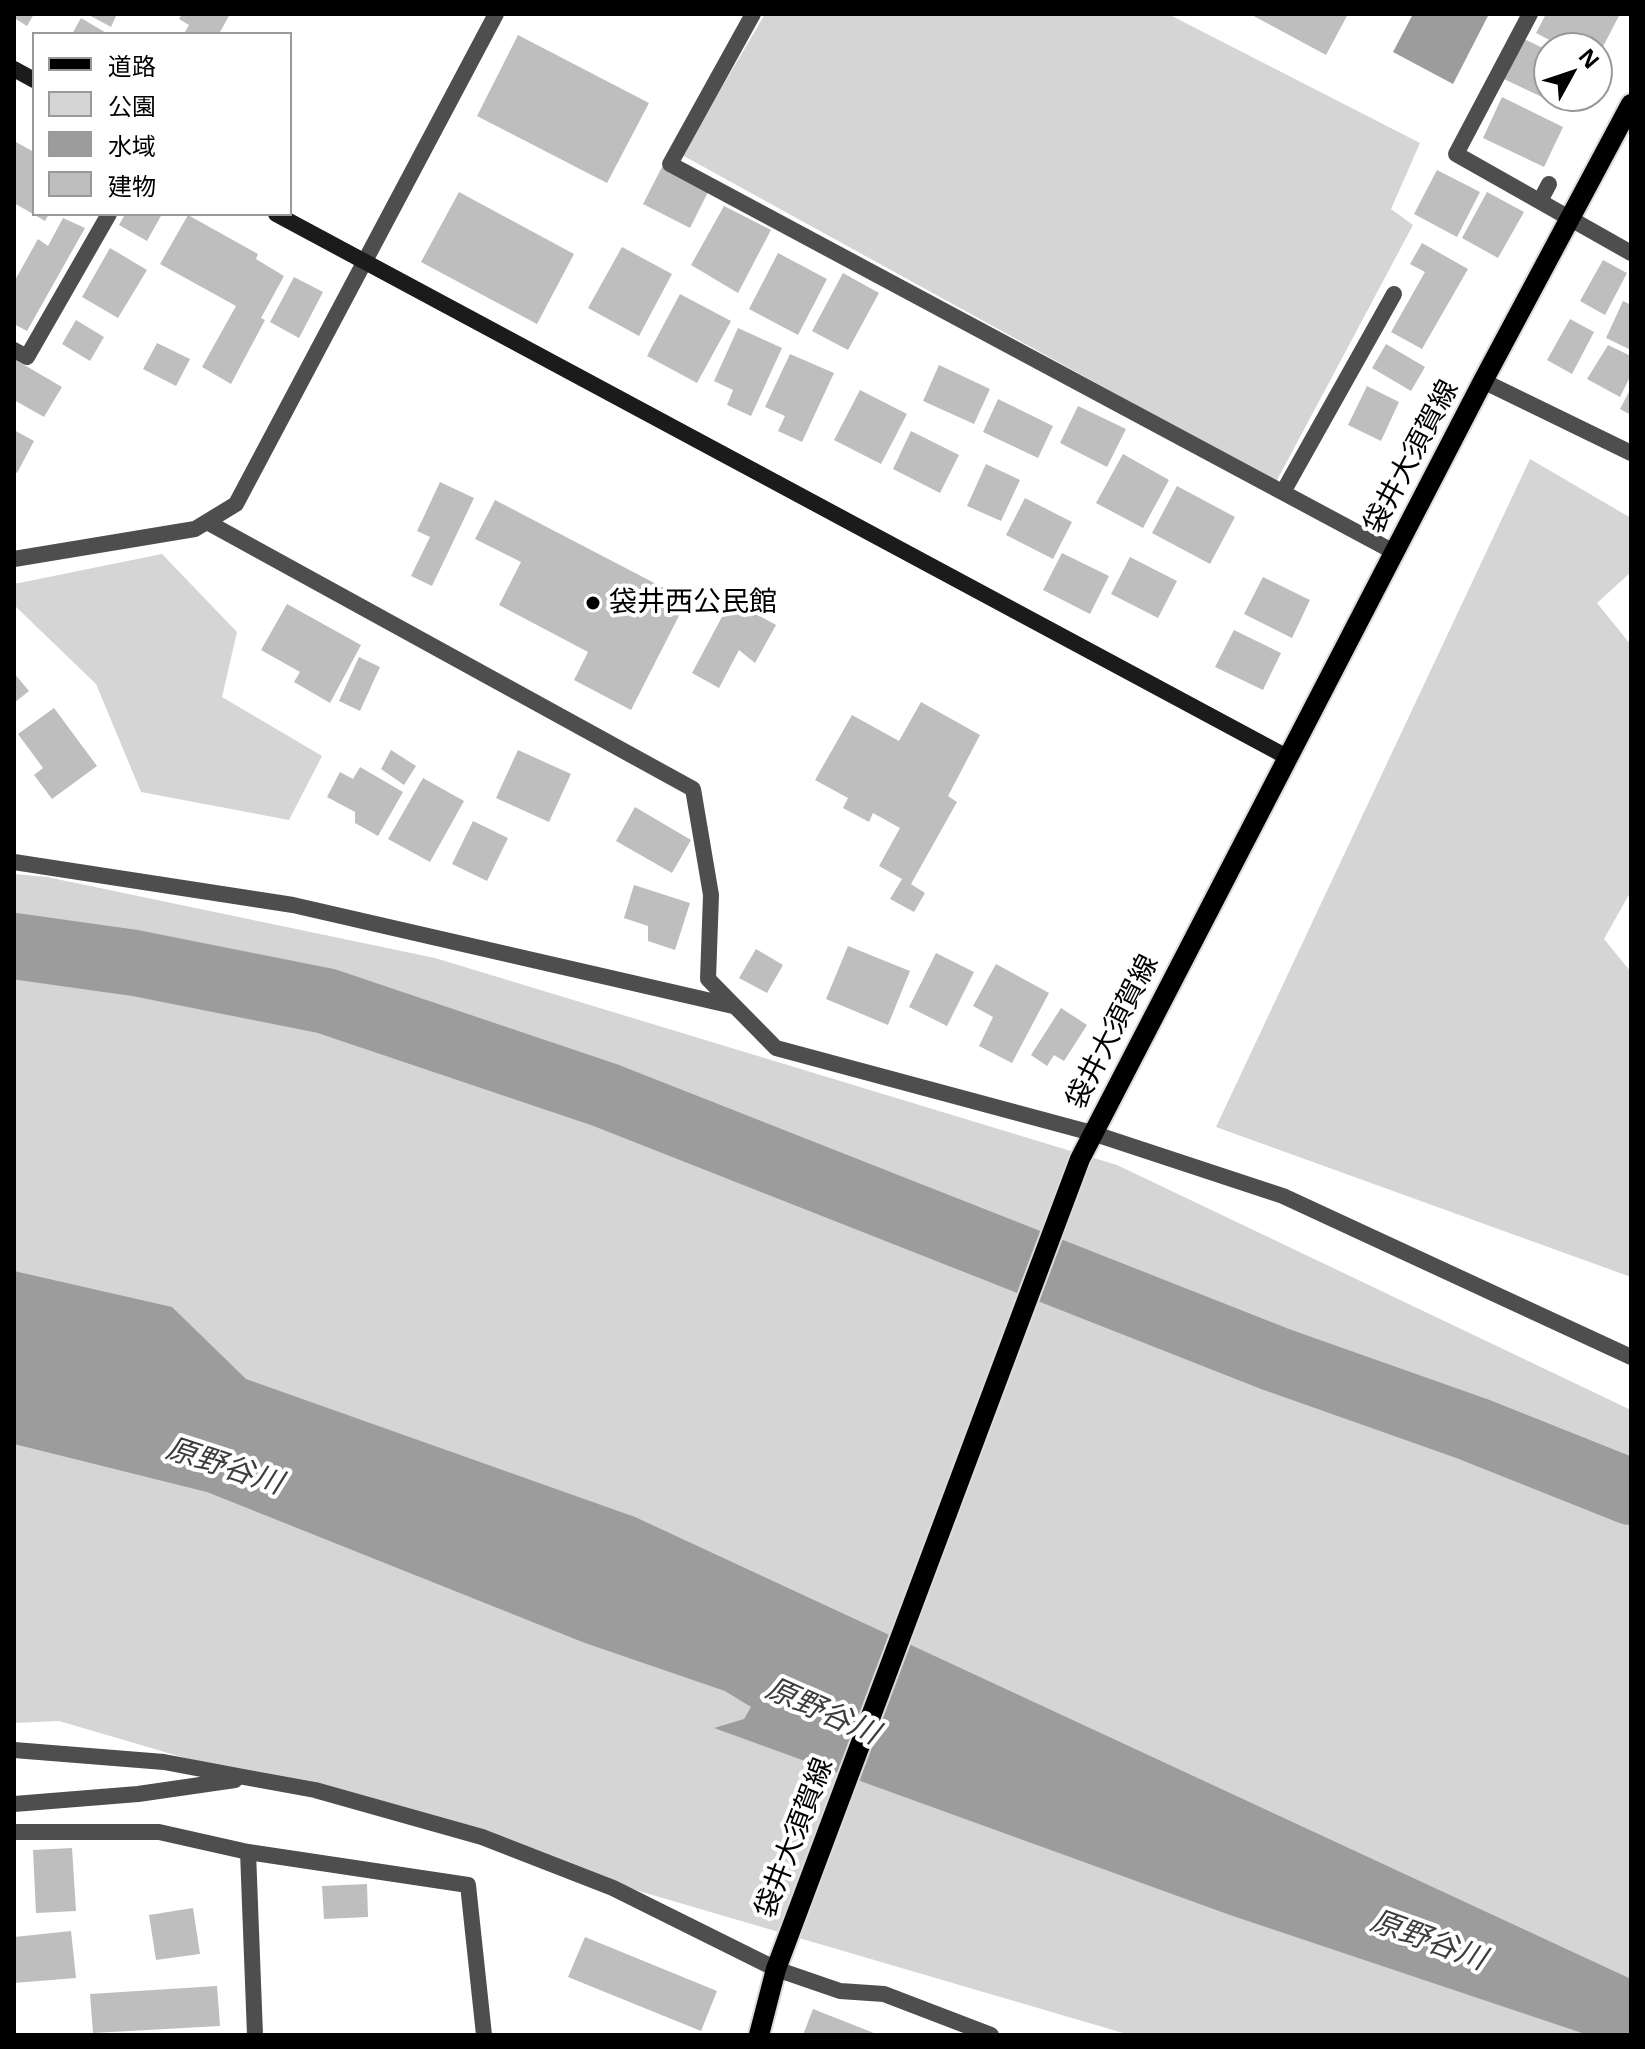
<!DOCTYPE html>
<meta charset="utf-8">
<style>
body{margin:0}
#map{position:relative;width:1645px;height:2049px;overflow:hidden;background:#fff;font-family:"Open Sans","Noto Sans JP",sans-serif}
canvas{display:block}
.frame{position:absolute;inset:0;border:16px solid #000;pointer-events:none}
.legend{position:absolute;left:32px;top:32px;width:260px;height:184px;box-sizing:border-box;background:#fff;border:2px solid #999;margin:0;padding:10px 14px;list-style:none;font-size:24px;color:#000}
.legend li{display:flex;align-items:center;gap:16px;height:40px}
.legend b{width:40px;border:2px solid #999}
.north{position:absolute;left:1533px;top:32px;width:80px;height:80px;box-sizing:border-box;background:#fff;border:2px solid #999;border-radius:50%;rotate:50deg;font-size:22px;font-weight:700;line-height:32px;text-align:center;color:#000}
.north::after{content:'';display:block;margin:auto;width:28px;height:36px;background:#000;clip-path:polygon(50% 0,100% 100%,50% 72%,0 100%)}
</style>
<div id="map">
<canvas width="1645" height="2049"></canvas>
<div class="frame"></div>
<ul class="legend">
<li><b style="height:10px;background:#000"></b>道路</li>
<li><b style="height:22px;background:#d5d5d5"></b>公園</li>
<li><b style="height:22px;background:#9c9c9c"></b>水域</li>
<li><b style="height:22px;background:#bebebe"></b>建物</li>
</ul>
<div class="north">N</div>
</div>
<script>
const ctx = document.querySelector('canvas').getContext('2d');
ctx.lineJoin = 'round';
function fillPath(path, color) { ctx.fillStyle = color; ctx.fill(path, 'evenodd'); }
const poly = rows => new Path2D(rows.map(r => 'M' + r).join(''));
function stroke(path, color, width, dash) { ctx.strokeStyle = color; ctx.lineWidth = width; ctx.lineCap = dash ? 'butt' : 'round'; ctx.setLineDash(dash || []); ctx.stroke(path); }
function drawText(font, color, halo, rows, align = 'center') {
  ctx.font = font + ' "Open Sans","Noto Sans JP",sans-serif'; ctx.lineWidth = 8; ctx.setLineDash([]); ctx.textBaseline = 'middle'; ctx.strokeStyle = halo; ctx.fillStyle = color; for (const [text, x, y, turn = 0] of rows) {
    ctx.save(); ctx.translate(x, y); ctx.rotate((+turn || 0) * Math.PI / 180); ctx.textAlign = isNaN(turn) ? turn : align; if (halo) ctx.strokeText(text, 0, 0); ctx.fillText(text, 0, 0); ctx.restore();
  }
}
const green = poly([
 [765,14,1168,14,1420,143,1391,209,1413,225,1276,482,682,155],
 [1530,459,1631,518,1631,572,1597,603,1631,645,1631,891,1604,939,1631,972,1631,1277,1216,1127],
 [162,554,237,632,222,697,322,756,289,820,141,792,96,684,14,605,14,584],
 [14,874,47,877,435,958,1117,1165,1631,1410,1631,2035,1130,2035,59,1721,14,1723]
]);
const water = poly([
 [1413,14,1489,14,1453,84,1393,52],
 [14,1271,172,1307,246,1379,635,1517,1631,1979,1631,2035,1588,2035,1230,1915,714,1728,744,1719,751,1707,725,1691,585,1643,207,1492,14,1444]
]);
const river = poly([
 [14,946,135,963,326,1001,605,1095,1275,1359,1473,1429,1631,1492]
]);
const building = poly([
 [14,14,34,14,27,26,14,18],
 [87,14,117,14,111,27],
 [182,14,230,14,219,34,188,34,185,32,189,25,179,19],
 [1250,14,1348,14,1326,55],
 [1546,14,1620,14,1597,58,1597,48,1565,48,1536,33],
 [81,18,108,34,72,34],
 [518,35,649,103,607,183,477,116],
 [1522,38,1549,51,1549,96,1571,96,1565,108,1504,79],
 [1502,97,1563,127,1544,167,1483,138],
 [14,141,34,152,34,214,49,214,45,221,14,203],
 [662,167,709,190,690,228,643,204],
 [1437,170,1480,192,1457,237,1414,214],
 [459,192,574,254,537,324,421,262],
 [1487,192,1524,212,1498,258,1462,238],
 [724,206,771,230,738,293,691,265],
 [125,214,162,214,147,241,119,225],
 [188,215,258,254,256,259,284,276,261,318,265,320,231,384,202,367,236,306,160,264],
 [63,218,85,228,27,331,14,324,14,282,38,239,48,246],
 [1422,243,1468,269,1422,349,1391,332,1425,272,1410,264],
 [622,247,672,274,639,336,588,308],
 [110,248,147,270,118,318,82,297],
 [778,253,827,279,798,335,749,309],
 [1603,260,1627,273,1605,315,1580,301],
 [843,273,879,293,848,350,812,331],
 [294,277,323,292,299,338,270,322],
 [680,294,731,321,697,383,647,356],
 [1623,301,1631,305,1631,350,1606,338],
 [1570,319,1594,332,1572,374,1547,360],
 [76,320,104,337,90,361,62,344],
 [738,328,782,348,751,416,727,405,733,390,714,381],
 [157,343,190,359,176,386,143,369],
 [1386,344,1425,367,1411,391,1372,368],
 [1608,345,1631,356,1631,375,1620,397,1587,379],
 [790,354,834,373,802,442,778,431,785,416,765,407],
 [14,359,62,387,44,417,14,400],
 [939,365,990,389,974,424,923,401],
 [1367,386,1399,402,1381,441,1348,425],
 [1631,388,1631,415,1620,409],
 [860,390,907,414,881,464,834,440],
 [998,399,1053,426,1038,458,983,432],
 [1078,406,1126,429,1107,467,1060,443],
 [14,430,34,441,17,473,14,471],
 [911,431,959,455,940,493,893,469],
 [1123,454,1169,480,1143,528,1096,503],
 [986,464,1020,480,1001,521,967,506],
 [440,482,474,498,432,586,411,576,430,537,417,531],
 [1177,486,1235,517,1210,564,1152,533],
 [1025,498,1072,522,1053,559,1006,535],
 [495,500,687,600,631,710,574,680,588,652,499,605,521,562,475,539],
 [1062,553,1109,576,1090,614,1043,590],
 [1130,557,1177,581,1158,618,1111,594],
 [1263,577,1310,600,1292,638,1244,614],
 [731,600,776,625,755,663,739,650,719,688,692,673],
 [287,604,361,645,330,703,294,682,300,672,261,650],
 [1234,630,1281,653,1263,690,1215,667],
 [359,657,380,667,360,711,339,701],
 [14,673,29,691,14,703],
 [921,702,980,735,948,796,957,802,911,884,925,893,914,912,890,899,902,879,879,866,900,828,873,813,869,822,843,808,848,798,815,780,852,715,899,741],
 [54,708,97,766,52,799,34,775,43,768,18,734],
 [391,750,416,766,404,785,381,769],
 [518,750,571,774,549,822,496,798],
 [360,767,403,792,378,836,355,823,355,812,327,797,340,772,353,779],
 [423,778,464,801,430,862,388,839],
 [635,807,691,840,672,873,616,841],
 [473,821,508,838,487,881,452,864],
 [634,885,690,903,675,950,648,941,648,926,624,918],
 [848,946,910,971,888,1025,826,999],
 [756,949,783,965,767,993,739,978],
 [936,953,974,972,947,1026,909,1007],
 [996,964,1049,993,1012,1063,979,1046,993,1017,973,1006],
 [1061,1008,1087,1025,1064,1061,1054,1055,1047,1066,1031,1055],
 [72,1848,76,1911,36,1913,33,1850],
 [367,1884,368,1917,324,1919,322,1886],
 [193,1908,200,1954,156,1960,149,1915],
 [71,1931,76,1978,14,1983,14,1937],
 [585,1937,717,1991,701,2031,568,1977],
 [217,1986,220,2026,93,2033,90,1994],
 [813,2009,879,2035,803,2035]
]);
const lane = poly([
 [1540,201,1549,184]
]);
const street = poly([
 [753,14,670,164,1394,552],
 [1530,14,1456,154,1631,253],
 [14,350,27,357,109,214],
 [1483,381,1631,453],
 [1283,492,1394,294],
 [207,522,693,789,711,895,708,979,776,1048,1092,1133,1283,1196,1631,1357],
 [14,559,195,529,236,504,496,14],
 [14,862,293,905,733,1006],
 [14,1750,164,1762,249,1778,315,1790,482,1837,613,1888,776,1969,840,1991,884,1994,991,2035],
 [14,1804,138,1794,235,1780],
 [14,1832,159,1832,248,1852,468,1885,484,2035],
 [248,1852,255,2035]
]);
const secondary = poly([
 [14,69,34,80],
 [276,214,1287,757]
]);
const primary = poly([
 [759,2035,776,1969,1080,1159,1483,381,1631,104]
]);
const markers = [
 [593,603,8,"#000"]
];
const streetNames = [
 ["袋井大須賀線",1412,457,-62],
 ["袋井大須賀線",1113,1032,-63],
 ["袋井大須賀線",795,1838,-69]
];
const poiNames = [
 ["袋井西公民館",609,603]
];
const waterNames = [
 ["原野谷川",224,1467,18],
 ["原野谷川",822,1712,24],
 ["原野谷川",1428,1941,20]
];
fillPath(green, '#d5d5d5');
fillPath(water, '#9c9c9c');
stroke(river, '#9c9c9c', 66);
fillPath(building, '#bebebe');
stroke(primary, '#dbdbdb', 24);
stroke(lane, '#4e4e4e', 16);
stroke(street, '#4e4e4e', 16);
stroke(secondary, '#1b1b1b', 16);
stroke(primary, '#000', 20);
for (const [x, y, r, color] of markers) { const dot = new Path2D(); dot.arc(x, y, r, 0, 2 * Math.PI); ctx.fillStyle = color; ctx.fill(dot); stroke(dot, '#fff', 3); }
drawText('28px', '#000', '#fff', streetNames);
drawText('28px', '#000', '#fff', poiNames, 'left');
drawText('italic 30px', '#3d3d3d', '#fff', waterNames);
</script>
